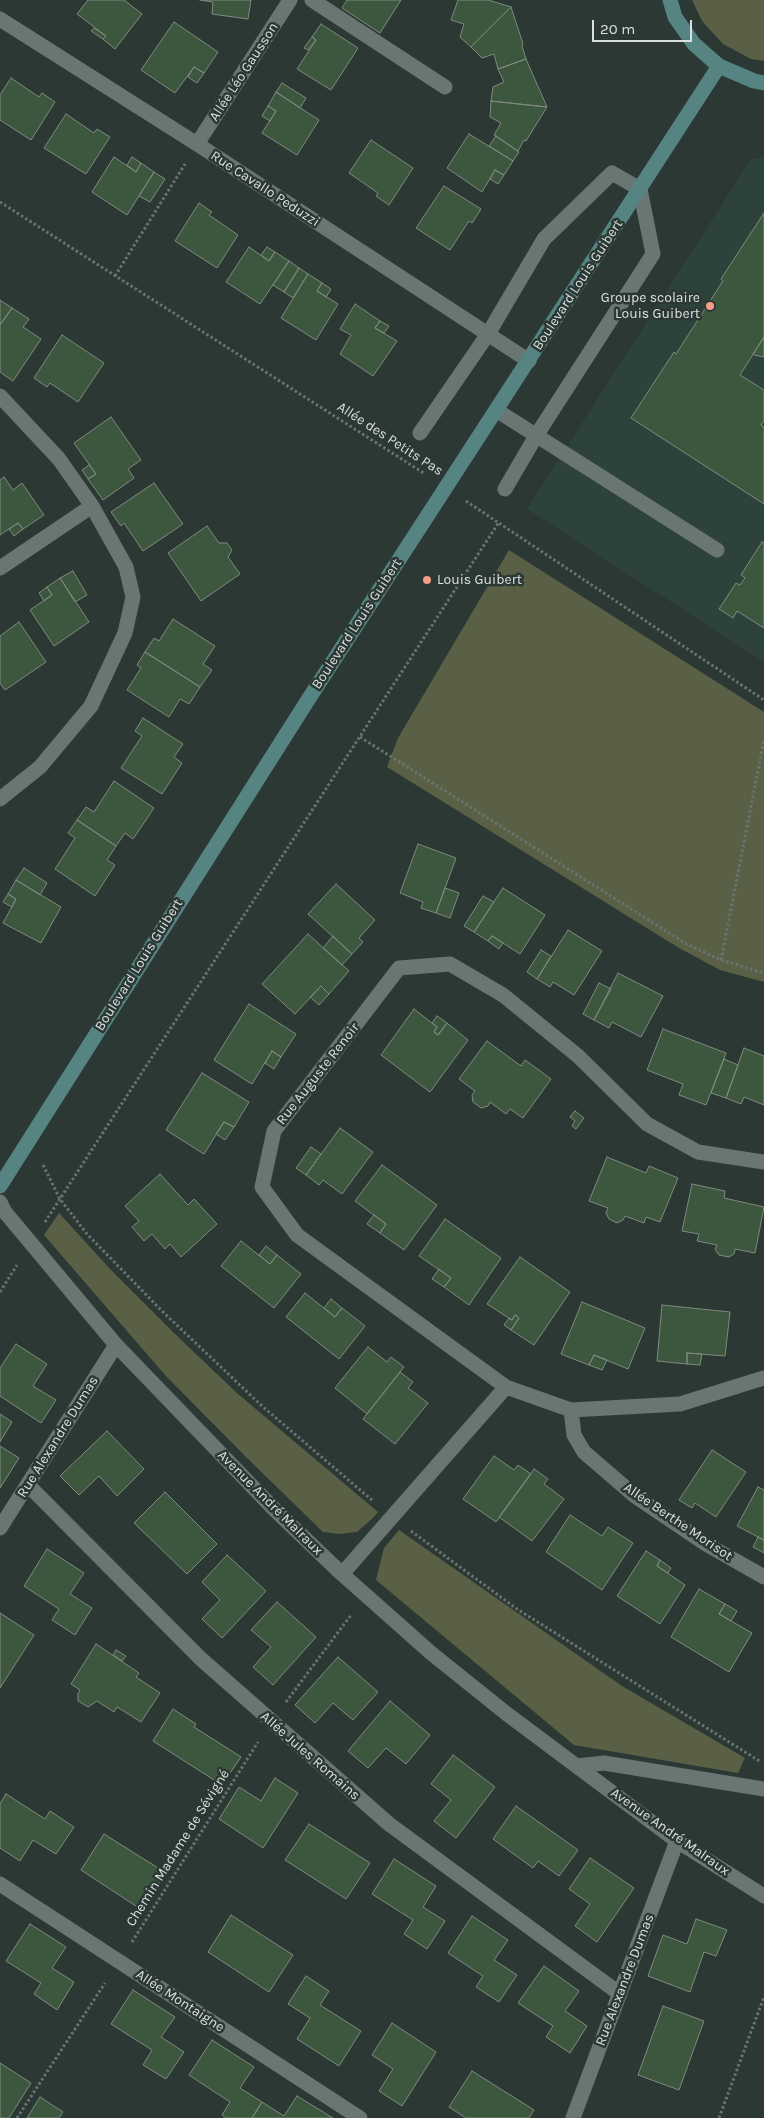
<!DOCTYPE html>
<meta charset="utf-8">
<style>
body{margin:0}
#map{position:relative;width:764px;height:2118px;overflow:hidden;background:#2c3834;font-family:Karla,sans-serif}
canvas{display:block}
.scale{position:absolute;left:592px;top:20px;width:100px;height:22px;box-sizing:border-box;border:2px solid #d9e0de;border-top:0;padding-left:6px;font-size:15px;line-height:18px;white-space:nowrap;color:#d9e0de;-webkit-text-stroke:4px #2c3834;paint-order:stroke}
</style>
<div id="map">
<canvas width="764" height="2118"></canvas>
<div class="scale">20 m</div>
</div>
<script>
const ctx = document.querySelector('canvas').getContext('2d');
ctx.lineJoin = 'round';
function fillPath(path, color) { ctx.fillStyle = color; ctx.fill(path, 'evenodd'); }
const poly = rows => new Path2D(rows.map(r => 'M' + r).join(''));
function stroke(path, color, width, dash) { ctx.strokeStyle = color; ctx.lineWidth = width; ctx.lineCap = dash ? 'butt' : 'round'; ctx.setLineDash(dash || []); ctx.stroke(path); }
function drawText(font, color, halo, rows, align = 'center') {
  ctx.font = font + ' Karla,sans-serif'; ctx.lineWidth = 5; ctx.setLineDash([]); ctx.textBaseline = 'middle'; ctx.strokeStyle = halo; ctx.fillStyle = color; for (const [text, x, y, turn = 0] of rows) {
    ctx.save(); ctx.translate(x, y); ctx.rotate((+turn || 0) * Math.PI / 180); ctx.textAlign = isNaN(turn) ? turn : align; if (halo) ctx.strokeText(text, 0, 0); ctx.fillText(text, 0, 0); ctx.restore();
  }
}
const built = poly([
 [764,158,764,662,527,509,751,159]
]);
const green = poly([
 [692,0,764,0,764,61,751,59,723,44,702,21],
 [509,550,764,712,764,982,720,970,679,948,387,767,398,738],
 [59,1213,111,1270,175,1334,238,1394,378,1512,374,1517,357,1532,339,1534,323,1532,246,1457,165,1375,44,1235],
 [399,1530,622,1686,745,1758,738,1773,574,1745,376,1580,384,1548]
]);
const building = poly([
 [88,0,124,0,142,14,115,49,103,39,106,36,77,14,88,0],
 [200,0,251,0,248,19,212,14,213,2,200,0],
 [347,0,401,0,380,33,342,8,347,0],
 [458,0,488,0,511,7,471,47,460,37,464,24,451,20,458,0],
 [511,7,523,44,522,46,526,59,498,69,494,54,482,58,471,47,511,7],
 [174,22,218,52,204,73,194,67,175,93,141,70,174,22],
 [321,24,358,48,331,90,297,69,316,40,312,37,321,24],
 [94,28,106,36,103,39,91,31,94,28],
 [312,37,316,40,308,50,304,48,312,37],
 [526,59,547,107,491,101,493,87,504,82,498,69,526,59],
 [194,67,204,73,197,83,188,77,194,67],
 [11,78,39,97,42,93,55,102,31,140,0,120,0,95,11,78],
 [282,83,306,98,300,108,276,92,282,83],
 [276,92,319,120,297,155,262,133,276,111,268,106,276,92],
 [491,101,547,107,526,141,524,140,518,151,494,135,501,123,490,117,491,101],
 [268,106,276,111,270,121,262,116,268,106],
 [66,114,94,133,97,129,110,137,86,174,44,148,66,114],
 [469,134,513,161,504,175,495,170,482,192,447,168,469,134],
 [496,136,519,152,513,161,489,146,496,136],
 [371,140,413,168,389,205,376,196,378,193,349,173,371,140],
 [114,157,136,172,141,163,154,172,127,215,92,192,114,157],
 [132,157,141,163,136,172,127,165,132,157],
 [495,170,504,175,498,184,490,179,495,170],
 [154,172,165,179,150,202,139,196,154,172],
 [444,186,481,209,472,223,469,221,450,250,416,228,444,186],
 [199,203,212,212,209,215,238,235,217,268,175,241,199,203],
 [764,213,764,337,740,375,764,390,764,421,761,425,764,427,764,504,631,418,674,352,676,354,723,281,721,279,764,213],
 [249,247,269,261,275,252,289,261,260,304,226,282,249,247],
 [267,247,275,252,269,261,261,255,267,247],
 [289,261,299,268,284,292,273,285,289,261],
 [299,268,308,274,293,298,284,292,299,268],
 [308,274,322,283,317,291,338,304,316,340,281,318,308,274],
 [322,283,331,289,326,297,317,291,322,283],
 [0,300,12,308,0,325,0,300],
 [355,304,380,321,375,328,397,341,373,376,340,354,351,335,340,329,355,304],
 [12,308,29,319,23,327,41,339,13,381,0,372,0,325,12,308],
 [380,321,389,326,384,333,375,328,380,321],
 [62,335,104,363,78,402,50,383,47,387,34,378,62,335],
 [764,337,764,357,754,355,753,354,764,337],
 [111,417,141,460,128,469,134,478,103,500,88,479,96,474,74,443,111,417],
 [89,465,96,474,88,479,82,470,89,465],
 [4,477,13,490,22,483,44,515,23,529,18,523,0,535,0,480,4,477],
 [154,483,183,524,143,551,124,523,121,526,111,512,154,483],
 [18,523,23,529,14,536,9,529,18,523],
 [207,526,219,543,227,543,232,550,228,557,240,574,201,601,168,553,207,526],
 [762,542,764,543,764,628,737,611,733,618,719,609,736,583,740,585,745,578,741,575,762,542],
 [73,571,87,595,75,602,60,578,73,571],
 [60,578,89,622,54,646,30,610,52,595,47,587,60,578],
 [47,587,52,595,44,601,39,593,47,587],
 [173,619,215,646,203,664,212,670,200,687,145,652,154,638,159,641,173,619],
 [19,622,46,662,5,690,0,683,0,636,19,622],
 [145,652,200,687,189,704,180,699,169,717,127,690,141,668,137,665,145,652],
 [143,718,183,744,174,757,182,763,162,794,121,768,142,736,135,731,143,718],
 [114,781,154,808,133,839,125,833,116,846,77,820,86,807,94,812,114,781],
 [77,820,116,846,107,860,115,865,95,896,55,869,75,838,68,833,77,820],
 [418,844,456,858,436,913,421,908,423,902,400,893,418,844],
 [24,868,47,883,40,895,16,880,24,868],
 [16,880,61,907,41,943,3,923,16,899,8,894,16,880],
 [336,884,375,920,359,938,363,942,352,954,308,914,336,884],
 [445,888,459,893,450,918,436,913,445,888],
 [503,888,545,915,520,954,492,936,488,941,474,932,503,888],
 [8,894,16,899,12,907,3,902,8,894],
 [483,896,494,902,474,932,464,926,483,896],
 [568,930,602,951,574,995,553,982,550,987,537,979,568,930],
 [308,934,349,971,329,994,321,986,295,1014,262,984,308,934],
 [333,936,352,954,342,965,323,948,333,936],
 [492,936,503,943,499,949,488,941,492,936],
 [541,950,551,956,537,979,527,972,541,950],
 [618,973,663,996,641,1037,612,1022,609,1028,594,1020,618,973],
 [599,983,611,989,594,1020,583,1014,599,983],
 [321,986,329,994,319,1005,310,997,321,986],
 [249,1004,296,1034,281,1057,272,1051,252,1084,214,1060,249,1004],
 [414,1009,437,1027,434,1032,438,1035,447,1023,468,1040,430,1092,381,1055,414,1009],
 [437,1016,447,1023,438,1035,434,1032,437,1027,432,1023,437,1016],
 [663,1029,726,1053,706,1105,679,1095,683,1084,647,1070,663,1029],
 [487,1041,521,1066,525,1060,551,1079,523,1118,510,1109,506,1114,490,1102,488,1106,481,1108,473,1102,472,1095,475,1091,459,1079,487,1041],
 [744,1048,764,1056,764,1105,744,1097,741,1104,726,1098,744,1048],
 [272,1051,281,1057,274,1069,265,1063,272,1051],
 [724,1059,738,1065,726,1098,711,1093,724,1059],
 [202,1073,249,1102,234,1127,224,1122,204,1154,166,1130,202,1073],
 [575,1111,584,1118,576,1129,572,1126,575,1121,570,1117,575,1111],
 [224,1122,234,1127,225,1140,216,1134,224,1122],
 [340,1128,373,1152,342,1194,323,1180,319,1185,306,1175,340,1128],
 [311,1147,321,1154,306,1175,296,1168,311,1147],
 [607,1157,646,1173,649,1166,678,1178,660,1222,646,1217,644,1223,625,1216,623,1220,617,1223,609,1219,606,1213,608,1208,589,1201,607,1157],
 [382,1165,437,1205,404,1250,380,1233,386,1224,355,1201,382,1165],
 [160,1174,188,1205,194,1199,217,1224,181,1257,170,1244,165,1249,152,1234,144,1241,132,1227,139,1221,125,1206,160,1174],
 [692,1184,725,1191,724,1198,764,1207,755,1253,735,1249,734,1254,729,1257,719,1255,715,1249,717,1245,697,1241,699,1234,682,1231,692,1184],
 [374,1215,386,1224,380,1233,367,1224,374,1215],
 [445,1219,501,1258,469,1305,444,1287,451,1278,419,1256,445,1219],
 [241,1241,270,1264,277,1255,301,1274,274,1308,221,1266,241,1241],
 [266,1246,277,1255,270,1264,259,1255,266,1246],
 [520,1257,570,1292,534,1345,511,1330,519,1318,515,1315,512,1320,487,1304,520,1257],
 [439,1269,451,1278,444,1287,432,1279,439,1269],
 [305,1293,335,1317,342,1308,365,1326,339,1359,286,1317,305,1293],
 [331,1299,342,1308,335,1317,324,1308,331,1299],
 [582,1302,645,1328,628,1369,594,1355,589,1365,561,1354,582,1302],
 [662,1305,730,1312,725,1356,687,1353,687,1364,657,1361,662,1305],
 [515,1315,519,1318,511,1330,504,1325,509,1318,512,1320,515,1315],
 [16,1344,47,1364,33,1386,56,1400,41,1423,0,1396,0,1368,16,1344],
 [368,1347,387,1362,391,1357,404,1367,367,1414,335,1388,368,1347],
 [687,1353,702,1354,700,1365,687,1364,687,1353],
 [594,1355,607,1360,602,1370,589,1365,594,1355],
 [400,1372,413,1382,408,1388,428,1403,395,1444,363,1419,400,1372],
 [0,1414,12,1422,0,1442,0,1414],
 [107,1431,144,1469,117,1496,99,1476,79,1495,60,1476,107,1431],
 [0,1446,19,1458,0,1488,0,1446],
 [712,1450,746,1472,716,1517,695,1503,692,1508,679,1500,712,1450],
 [494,1456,514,1470,518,1465,531,1474,496,1522,463,1499,494,1456],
 [534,1469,548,1479,544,1484,564,1499,532,1541,499,1517,534,1469],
 [758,1487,764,1490,764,1540,737,1526,758,1487],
 [165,1492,217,1544,187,1574,134,1523,165,1492],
 [570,1515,602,1536,608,1527,633,1543,602,1590,546,1552,570,1515],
 [758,1537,764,1540,764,1553,753,1547,758,1537],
 [47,1549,84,1573,70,1594,92,1608,75,1635,52,1620,59,1609,24,1586,47,1549],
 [646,1551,660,1560,657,1566,685,1585,660,1624,617,1596,646,1551],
 [227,1555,266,1591,222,1638,202,1619,220,1600,202,1582,227,1555],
 [660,1560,671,1568,668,1573,657,1566,660,1560],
 [699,1589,725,1604,719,1614,752,1633,729,1672,671,1637,699,1589],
 [277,1602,316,1637,273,1685,253,1667,271,1647,251,1630,277,1602],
 [725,1604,737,1611,731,1621,719,1614,725,1604],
 [0,1613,34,1635,0,1688,0,1613],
 [96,1644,139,1673,136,1677,160,1693,141,1722,117,1707,114,1712,97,1701,88,1707,78,1701,78,1694,80,1690,71,1684,96,1644],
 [116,1650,126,1656,122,1661,113,1655,116,1650],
 [338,1657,378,1692,353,1720,333,1703,315,1723,295,1705,338,1657],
 [390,1701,430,1735,406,1764,386,1748,368,1768,348,1751,390,1701],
 [173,1709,196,1724,194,1727,241,1757,222,1785,153,1741,173,1709],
 [453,1755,495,1787,456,1838,434,1821,451,1800,431,1784,453,1755],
 [275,1778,298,1793,263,1848,219,1819,239,1787,261,1801,275,1778],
 [6,1794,45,1819,50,1811,74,1827,56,1854,33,1840,20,1861,0,1848,0,1804,6,1794],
 [516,1806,578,1850,559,1876,538,1861,533,1868,493,1839,516,1806],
 [309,1824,370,1863,346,1899,285,1860,309,1824],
 [104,1834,166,1873,142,1910,81,1870,104,1834],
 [590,1858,634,1888,597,1942,575,1926,590,1904,569,1889,590,1858],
 [394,1859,436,1886,423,1907,445,1921,427,1949,404,1934,413,1920,372,1894,394,1859],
 [231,1915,293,1955,269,1992,208,1952,231,1915],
 [472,1916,508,1940,494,1960,517,1975,499,2002,476,1987,483,1976,448,1953,472,1916],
 [696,1919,727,1930,716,1956,704,1952,690,1992,648,1976,663,1935,687,1944,696,1919],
 [30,1924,66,1947,52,1968,74,1982,57,2010,34,1994,41,1983,6,1961,30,1924],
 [544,1966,579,1991,565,2011,587,2026,570,2053,546,2037,553,2026,518,2003,544,1966],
 [306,1976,329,1991,320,2005,361,2031,339,2066,297,2039,310,2018,288,2004,306,1976],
 [133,1990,175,2017,161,2037,184,2052,166,2079,143,2065,152,2050,111,2024,133,1990],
 [663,2006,704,2021,679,2090,638,2075,663,2006],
 [392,2023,436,2052,402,2106,379,2091,393,2069,372,2055,392,2023],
 [212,2040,254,2067,240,2088,262,2102,252,2118,226,2118,222,2115,230,2102,189,2075,212,2040],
 [0,2063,31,2083,9,2118,0,2118,0,2063],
 [472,2071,534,2110,529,2118,466,2118,449,2107,472,2071],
 [297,2096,333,2118,252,2118,262,2102,284,2116,297,2096],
 [40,2097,63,2112,59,2118,27,2118,40,2097]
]);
const path = poly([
 [0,202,425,474],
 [115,276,185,164],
 [466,501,764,700],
 [360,737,688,945,721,960,764,973],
 [721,960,764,740],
 [43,1165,60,1199,87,1234,162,1311,262,1406,373,1501],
 [45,1222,499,522],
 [0,1292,17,1265],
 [411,1531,517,1609,761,1762],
 [286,1702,351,1615],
 [132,1942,258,1742],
 [17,2118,105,1983],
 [719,2118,764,1997]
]);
const lane = poly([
 [496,410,717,550]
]);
const street = poly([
 [312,0,445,87],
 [0,19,197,144,529,361],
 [197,144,290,0],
 [0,396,59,459,92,506,126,567,133,597,125,633,91,706,40,767,0,799],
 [420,433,488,334,544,239,612,173,640,189,653,254,536,436,505,489],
 [0,568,92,506],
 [764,1162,698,1152,647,1124,578,1056,503,995,450,964,399,968,274,1131,262,1187,297,1235,506,1387,571,1410,680,1404,764,1378],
 [0,1202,5,1212,116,1345,274,1509,342,1574,431,1653,507,1714,677,1841,764,1896],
 [571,1410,574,1435,584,1452,635,1496,706,1544,764,1577],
 [28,1485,201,1659,389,1824,620,1994],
 [0,1528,116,1345],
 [342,1574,506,1387],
 [577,1766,604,1763,764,1789],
 [0,1884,360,2118],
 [573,2118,677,1841]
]);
const secondary = poly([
 [670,0,675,17,694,44,719,66,754,81,764,83],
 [0,1186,306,703,719,66]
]);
const markers = [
 [710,306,5,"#f49e88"],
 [427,580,5,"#f49e88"]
];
const streetNames = [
 ["Allée Léo Gausson",244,72,-57],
 ["Rue Cavallo Peduzzi",265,189,33],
 ["Boulevard Louis Guibert",578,285,-57],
 ["Allée des Petits Pas",390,439,33],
 ["Boulevard Louis Guibert",357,624,-57],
 ["Boulevard Louis Guibert",139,965,-58],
 ["Rue Auguste Renoir",318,1074,-52],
 ["Rue Alexandre Dumas",58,1437,-58],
 ["Avenue André Malraux",270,1503,45],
 ["Allée Berthe Morisot",678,1522,34],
 ["Allée Jules Romains",310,1756,41],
 ["Avenue André Malraux",670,1832,35],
 ["Chemin Madame de Sévigné",178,1848,-58],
 ["Rue Alexandre Dumas",625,1980,-69],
 ["Allée Montaigne",180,2001,33]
];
const poiNames = [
 ["Groupe scolaire",700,298],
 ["Louis Guibert",700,314],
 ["Louis Guibert",437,580,"left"]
];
fillPath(built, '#2e423c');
fillPath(green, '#5a6046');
fillPath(building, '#3c573e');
stroke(building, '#808a81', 1);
stroke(path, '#697470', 3, [2.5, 2.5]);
stroke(lane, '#697671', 15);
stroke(street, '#697671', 15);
stroke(secondary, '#568483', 15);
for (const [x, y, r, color] of markers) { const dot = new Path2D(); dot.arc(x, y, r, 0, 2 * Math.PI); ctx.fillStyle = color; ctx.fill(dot); stroke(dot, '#2c3834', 2); }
drawText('14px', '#d9e0de', '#2c3834', streetNames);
drawText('14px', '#d9e0de', '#2c3834', poiNames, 'right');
</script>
